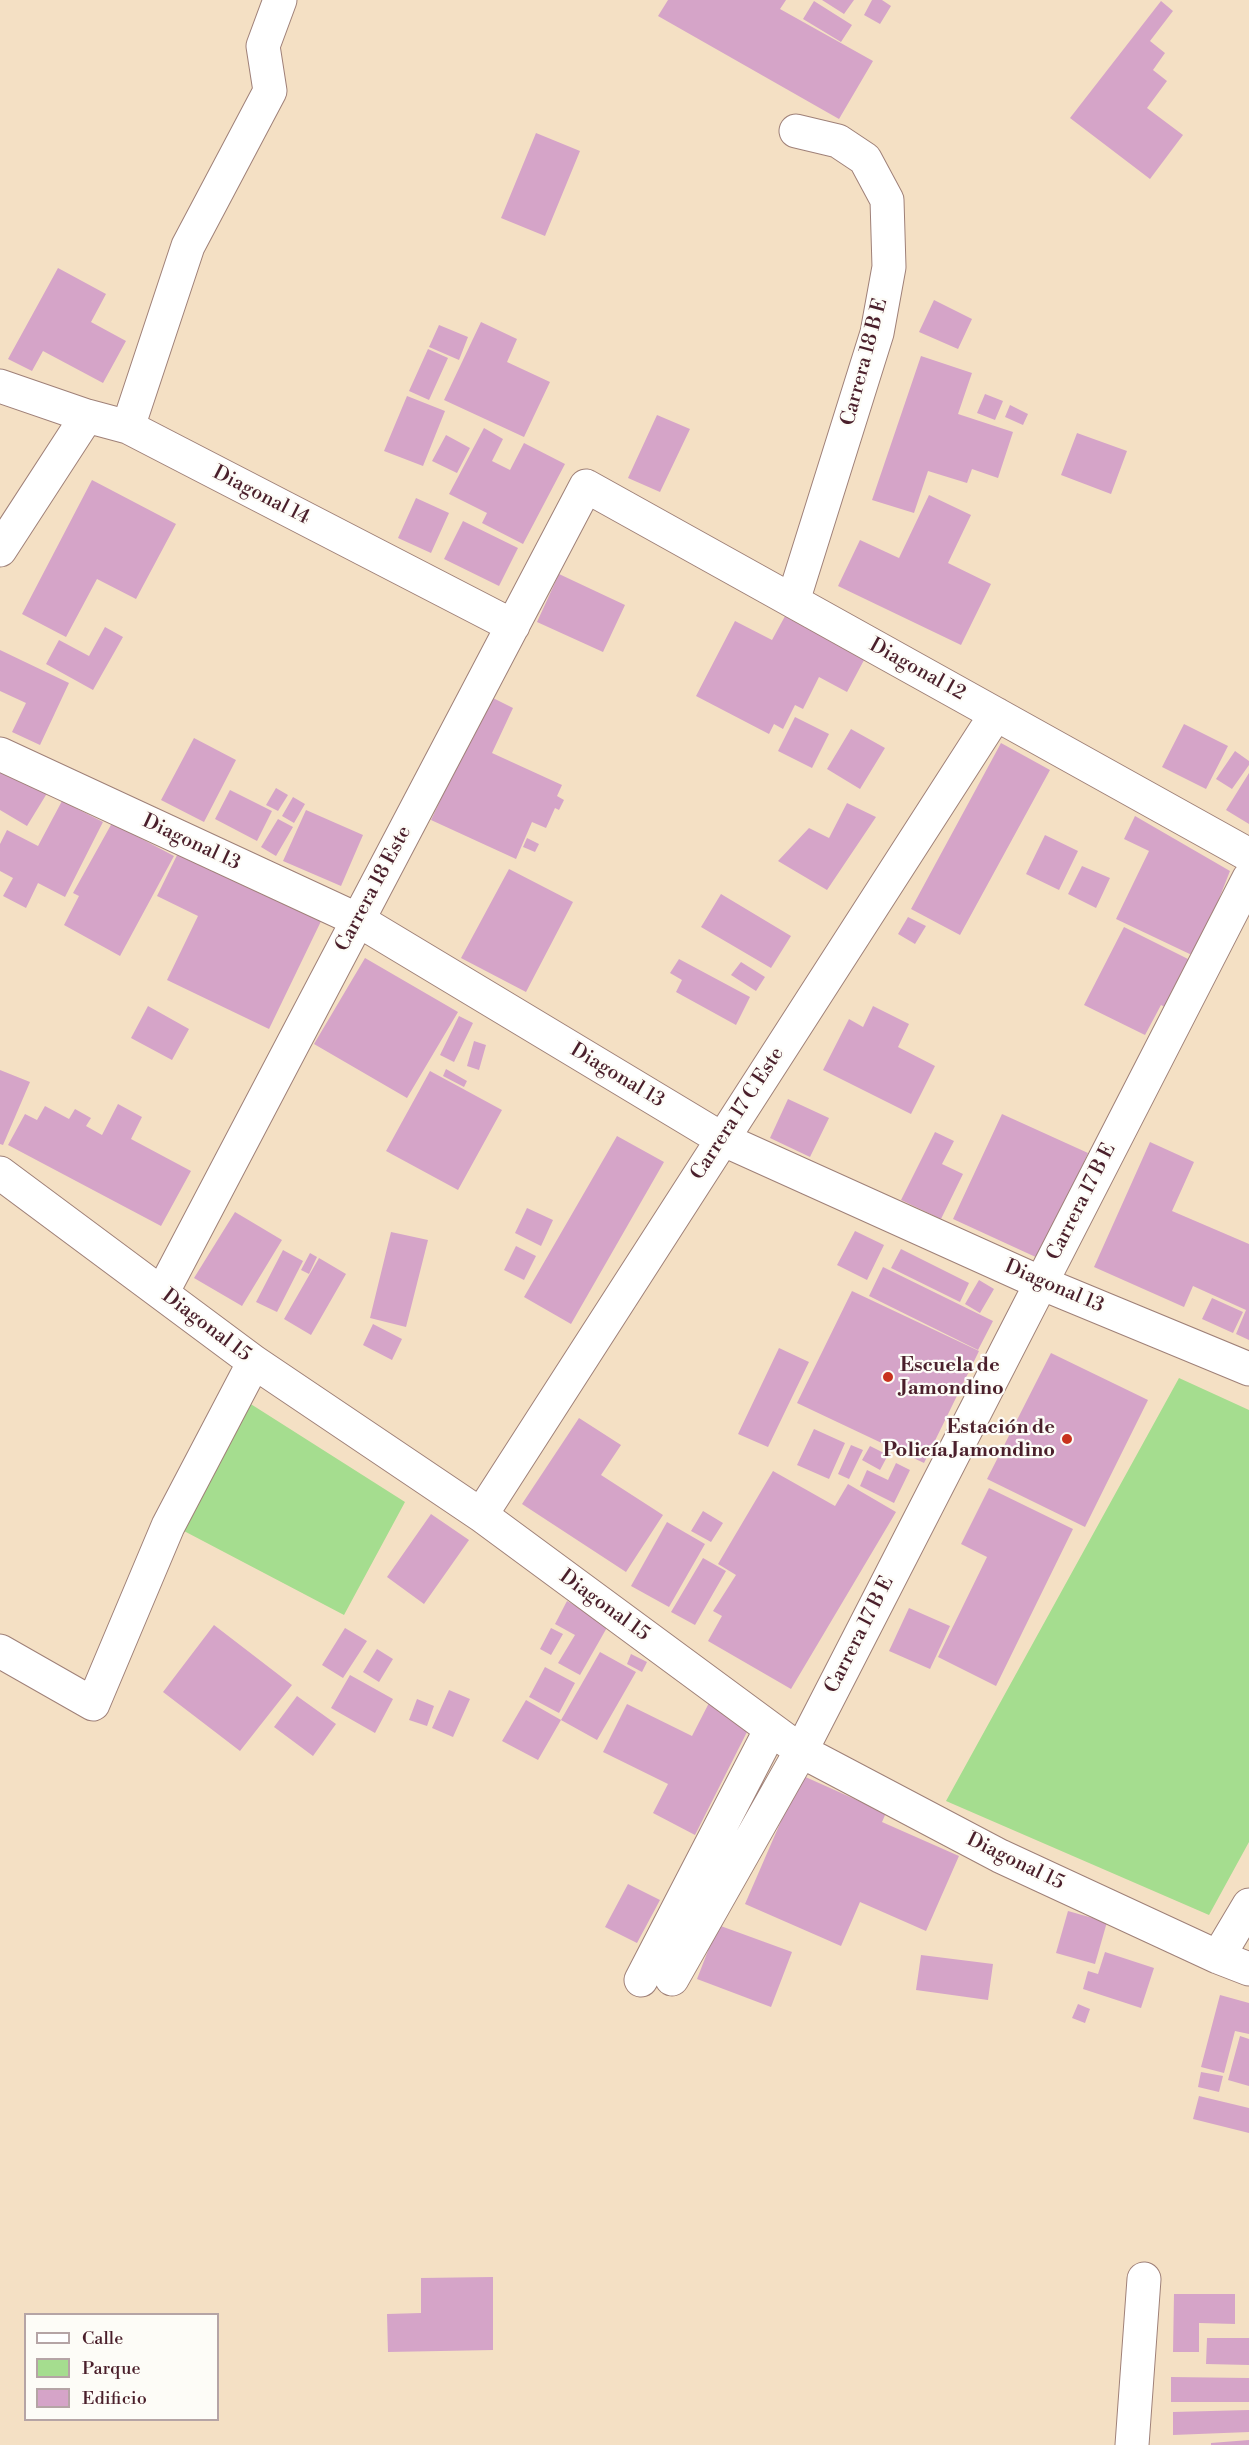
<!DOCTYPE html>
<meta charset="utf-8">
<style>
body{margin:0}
#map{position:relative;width:1249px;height:2445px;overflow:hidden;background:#f4e0c4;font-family:"Libre Bodoni",serif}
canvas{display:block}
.legend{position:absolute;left:24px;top:2313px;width:195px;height:108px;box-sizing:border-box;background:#fdfcf7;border:2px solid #b5a4a5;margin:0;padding:8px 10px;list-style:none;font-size:18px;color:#4a1f2b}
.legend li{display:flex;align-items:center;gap:12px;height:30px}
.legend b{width:30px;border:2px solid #b5a4a5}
</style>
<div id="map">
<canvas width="1249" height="2445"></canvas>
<ul class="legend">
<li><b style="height:8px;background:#fff"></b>Calle</li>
<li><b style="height:16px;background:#a5dd8f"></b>Parque</li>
<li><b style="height:16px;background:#d5a4c8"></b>Edificio</li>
</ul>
</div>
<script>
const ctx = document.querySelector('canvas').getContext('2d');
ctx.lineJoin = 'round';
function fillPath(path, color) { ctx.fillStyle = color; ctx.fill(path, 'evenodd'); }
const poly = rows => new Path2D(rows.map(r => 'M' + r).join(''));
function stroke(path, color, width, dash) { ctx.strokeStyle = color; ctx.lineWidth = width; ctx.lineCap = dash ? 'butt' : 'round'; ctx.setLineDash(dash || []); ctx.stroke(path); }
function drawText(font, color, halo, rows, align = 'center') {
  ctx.font = font + ' "Libre Bodoni",serif'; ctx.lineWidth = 4.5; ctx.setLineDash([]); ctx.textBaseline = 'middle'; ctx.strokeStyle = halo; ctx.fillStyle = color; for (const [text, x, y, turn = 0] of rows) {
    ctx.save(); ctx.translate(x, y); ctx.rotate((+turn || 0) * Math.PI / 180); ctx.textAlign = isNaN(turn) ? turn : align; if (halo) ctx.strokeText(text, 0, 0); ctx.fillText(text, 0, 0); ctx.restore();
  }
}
const green = poly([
 [1179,1378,1249,1410,1249,1842,1209,1915,946,1801],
 [246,1401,405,1502,344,1615,184,1531]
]);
const building = poly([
 [668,0,786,0,780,9,873,61,839,119,658,16],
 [822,0,854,0,844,14],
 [872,0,882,0,891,6,880,24,864,15],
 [814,1,852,25,841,42,803,19],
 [1161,1,1173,11,1150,41,1165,53,1153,70,1167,81,1147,108,1183,135,1150,179,1070,118],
 [536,133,580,151,545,236,501,218],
 [58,268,106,294,91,322,126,341,103,383,43,351,32,371,8,359],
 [934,300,972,319,958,349,919,332],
 [481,322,517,339,507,362,550,382,524,437,444,400],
 [439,325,468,337,459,360,429,347],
 [428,349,448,358,429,400,409,391],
 [921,356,972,373,958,414,1013,432,998,478,972,469,967,483,928,471,914,513,872,500],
 [985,394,1003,401,995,420,977,413],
 [407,396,445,411,423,466,384,451],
 [1010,405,1028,414,1023,425,1005,417],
 [657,415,690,429,660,492,628,478],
 [484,428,503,439,492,461,510,470,524,443,565,464,523,544,482,523,487,513,449,494],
 [1077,433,1127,451,1111,494,1061,475],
 [446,435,470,448,457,473,432,461],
 [92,480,176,524,136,599,97,579,66,637,22,614],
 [929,495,971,515,948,563,991,584,961,645,838,586,860,540,899,558],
 [416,498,449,513,431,553,398,538],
 [463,521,518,548,499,586,444,559],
 [559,574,625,605,603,652,537,622],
 [790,607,871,647,847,692,819,677,803,709,795,705,783,729,774,724,769,734,696,696,735,621,772,640],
 [105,627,123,637,93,690,46,664,59,640,89,656],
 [0,650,69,683,40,745,12,732,26,703,0,691],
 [489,696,513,708,492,753,562,785,557,796,564,800,559,810,555,808,546,828,532,822,516,859,431,820],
 [795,717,829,734,812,768,778,751],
 [1184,724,1228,746,1206,789,1162,767],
 [851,729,885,748,860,789,827,769],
 [194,738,236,760,204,822,161,800],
 [1001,743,1050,770,960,935,911,909],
 [1235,751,1249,761,1249,765,1232,789,1216,779],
 [5,764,49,790,27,826,0,810,0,773],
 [1249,773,1249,824,1226,810],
 [276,788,288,795,278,811,266,805],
 [230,790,272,811,257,841,215,819],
 [293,797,305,804,294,823,282,816],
 [62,801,103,822,65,897,38,883,26,908,3,896,13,878,0,871,0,844,7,830,38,846],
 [847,803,876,817,827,890,778,861,809,828,829,838],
 [306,810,363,835,341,886,283,861],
 [1135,816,1230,871,1196,957,1116,919,1149,851,1124,839],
 [278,819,293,827,276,856,261,847],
 [112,823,174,856,120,956,64,925,79,896,73,893],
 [1045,835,1078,851,1059,890,1026,874],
 [527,838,539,844,535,852,523,847],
 [181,847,324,915,269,1029,167,980,198,916,157,896],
 [1082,866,1110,878,1096,908,1068,894],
 [509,869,573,902,526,992,461,958],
 [721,894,791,936,771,968,701,927],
 [908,917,926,926,915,944,898,934],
 [1124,927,1198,964,1173,1011,1161,1005,1145,1035,1084,1005],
 [365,958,458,1012,407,1098,314,1044],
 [679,959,750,997,736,1025,676,992,682,980,670,973],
 [741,962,765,977,756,991,731,975],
 [148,1006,189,1029,172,1060,131,1038],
 [873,1006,909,1024,898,1047,935,1066,911,1114,823,1070,849,1019,863,1027],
 [459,1016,473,1023,454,1062,440,1055],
 [474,1041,486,1045,479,1070,467,1066],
 [446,1069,467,1081,464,1087,443,1076],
 [0,1070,30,1082,3,1145,0,1144],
 [430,1071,502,1110,458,1190,386,1151],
 [788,1099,829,1118,810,1157,770,1138],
 [118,1104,142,1117,131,1139,191,1171,161,1226,8,1145,25,1114,37,1120,45,1106,69,1119,75,1109,91,1118,86,1126,102,1135],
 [1002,1114,1088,1153,1040,1259,953,1219],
 [935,1132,954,1141,942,1164,963,1174,941,1219,901,1200],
 [617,1136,664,1162,571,1324,524,1297],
 [1150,1142,1194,1162,1172,1211,1249,1244,1249,1340,1236,1334,1246,1310,1193,1286,1184,1307,1094,1267],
 [527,1208,553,1220,541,1246,515,1233],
 [235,1212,282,1240,242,1306,194,1278],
 [855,1231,884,1245,867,1280,837,1265],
 [391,1232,428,1240,406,1327,370,1318],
 [516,1246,536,1256,524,1280,504,1270],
 [901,1249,969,1283,960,1302,891,1268],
 [283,1250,303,1261,277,1312,256,1302],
 [310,1253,317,1257,309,1274,301,1270],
 [319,1258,346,1274,311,1335,284,1319],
 [883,1267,993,1321,978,1350,869,1296],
 [979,1280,994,1289,980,1313,965,1304],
 [852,1291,979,1351,924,1463,797,1403],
 [1212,1298,1243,1312,1233,1333,1202,1319],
 [373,1324,402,1339,392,1360,363,1345],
 [779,1348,809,1362,768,1447,738,1434],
 [1051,1353,1148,1400,1085,1527,987,1479],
 [579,1418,621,1445,601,1475,663,1515,626,1572,522,1504],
 [814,1429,845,1443,829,1479,797,1465],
 [851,1445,863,1450,849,1479,838,1474],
 [870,1446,888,1455,880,1470,862,1460],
 [896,1463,910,1470,894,1503,860,1486,867,1470,888,1480],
 [773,1471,835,1506,848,1484,896,1512,791,1689,708,1641,722,1616,713,1611,736,1575,718,1564],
 [989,1488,1073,1529,996,1686,938,1657,987,1557,961,1544],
 [703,1511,723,1523,711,1542,691,1531],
 [431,1514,469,1540,424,1604,387,1577],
 [667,1522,705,1544,669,1607,631,1586],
 [703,1558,726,1571,695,1625,671,1612],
 [567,1601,609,1624,580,1675,558,1663,575,1635,555,1624],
 [909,1608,950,1626,930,1669,889,1651],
 [214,1625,292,1685,240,1751,163,1692],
 [345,1628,367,1641,343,1678,322,1665],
 [551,1628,563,1634,551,1655,540,1649],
 [377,1649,393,1659,379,1682,363,1672],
 [600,1652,636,1672,597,1740,561,1720],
 [631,1654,647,1662,642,1672,627,1664],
 [545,1667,575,1683,559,1713,529,1697],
 [350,1675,393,1699,375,1733,331,1708],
 [449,1690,470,1699,453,1737,432,1728],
 [297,1696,336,1724,313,1756,274,1727],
 [417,1699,434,1706,427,1726,409,1720],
 [526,1700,561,1720,538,1760,502,1741],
 [710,1701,752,1722,695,1835,653,1813,668,1784,603,1752,627,1704,692,1736],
 [801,1775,886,1813,882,1822,959,1856,926,1931,860,1902,841,1946,745,1904],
 [628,1884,660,1900,637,1943,605,1927],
 [1068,1911,1107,1922,1095,1964,1056,1953],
 [718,1925,792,1952,771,2007,697,1979],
 [1105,1952,1154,1968,1141,2008,1083,1989,1088,1971,1098,1974],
 [921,1955,993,1964,988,2000,916,1990],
 [1220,1995,1249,2003,1249,2034,1235,2031,1224,2073,1201,2067],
 [1078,2004,1090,2009,1085,2023,1072,2018],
 [1240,2036,1249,2039,1249,2086,1228,2080],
 [1201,2072,1223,2076,1219,2092,1198,2087],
 [1199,2096,1249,2108,1249,2133,1193,2119],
 [493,2277,493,2350,388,2352,387,2314,421,2313,421,2278],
 [1174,2294,1235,2294,1235,2324,1199,2323,1199,2352,1173,2352],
 [1207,2338,1249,2338,1249,2365,1206,2364],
 [1171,2377,1249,2378,1249,2402,1171,2402],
 [1249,2410,1249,2432,1173,2435,1173,2412],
 [1249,2440,1249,2445,1211,2445,1211,2443]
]);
const minor = poly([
 [0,386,87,416,128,427,513,626],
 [128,427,188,246,270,91,263,46,280,0],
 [0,550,87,416],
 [793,601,877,333,889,267,887,200,865,159,838,141,796,131],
 [0,754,358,920,722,1139,1041,1283,1249,1369],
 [0,1173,254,1362,481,1515,801,1751,1000,1856,1218,1957,1249,1969],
 [162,1293,586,486,1249,855],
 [481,1515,996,714],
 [0,1651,93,1704,168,1526,254,1362],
 [1218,1957,1249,1905],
 [672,1979,801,1751,1249,878],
 [641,1980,771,1729],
 [1132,2445,1144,2279]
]);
const markers = [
 [888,1377,6,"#c8321e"],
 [1067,1439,6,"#c8321e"]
];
const streetNames = [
 ["Carrera 18 B E",865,362,-75],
 ["Diagonal 14",261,496,27],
 ["Diagonal 12",917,670,29],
 ["Diagonal 13",191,843,25],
 ["Carrera 18 Este",374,889,-62],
 ["Diagonal 13",617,1076,31],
 ["Carrera 17 C Este",738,1114,-57],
 ["Carrera 17 B E",1082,1202,-63],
 ["Diagonal 13",1054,1287,23],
 ["Diagonal 15",206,1326,37],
 ["Diagonal 15",604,1606,36],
 ["Carrera 17 B E",860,1635,-63],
 ["Diagonal 15",1015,1862,26]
];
const poiNames = [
 ["Escuela de",900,1366],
 ["Jamondino",900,1389],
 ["Estación de",1055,1428,"right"],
 ["Policía Jamondino",1055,1451,"right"]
];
fillPath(green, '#a5dd8f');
fillPath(building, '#d5a4c8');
stroke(minor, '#9f8078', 35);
stroke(minor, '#fff', 33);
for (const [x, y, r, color] of markers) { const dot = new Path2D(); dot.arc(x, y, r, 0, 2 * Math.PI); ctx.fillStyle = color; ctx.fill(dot); stroke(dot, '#fdfcf7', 2); }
drawText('20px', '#4a1f2b', '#fdfcf7', streetNames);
drawText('bold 20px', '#4a1f2b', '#fdfcf7', poiNames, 'left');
</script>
